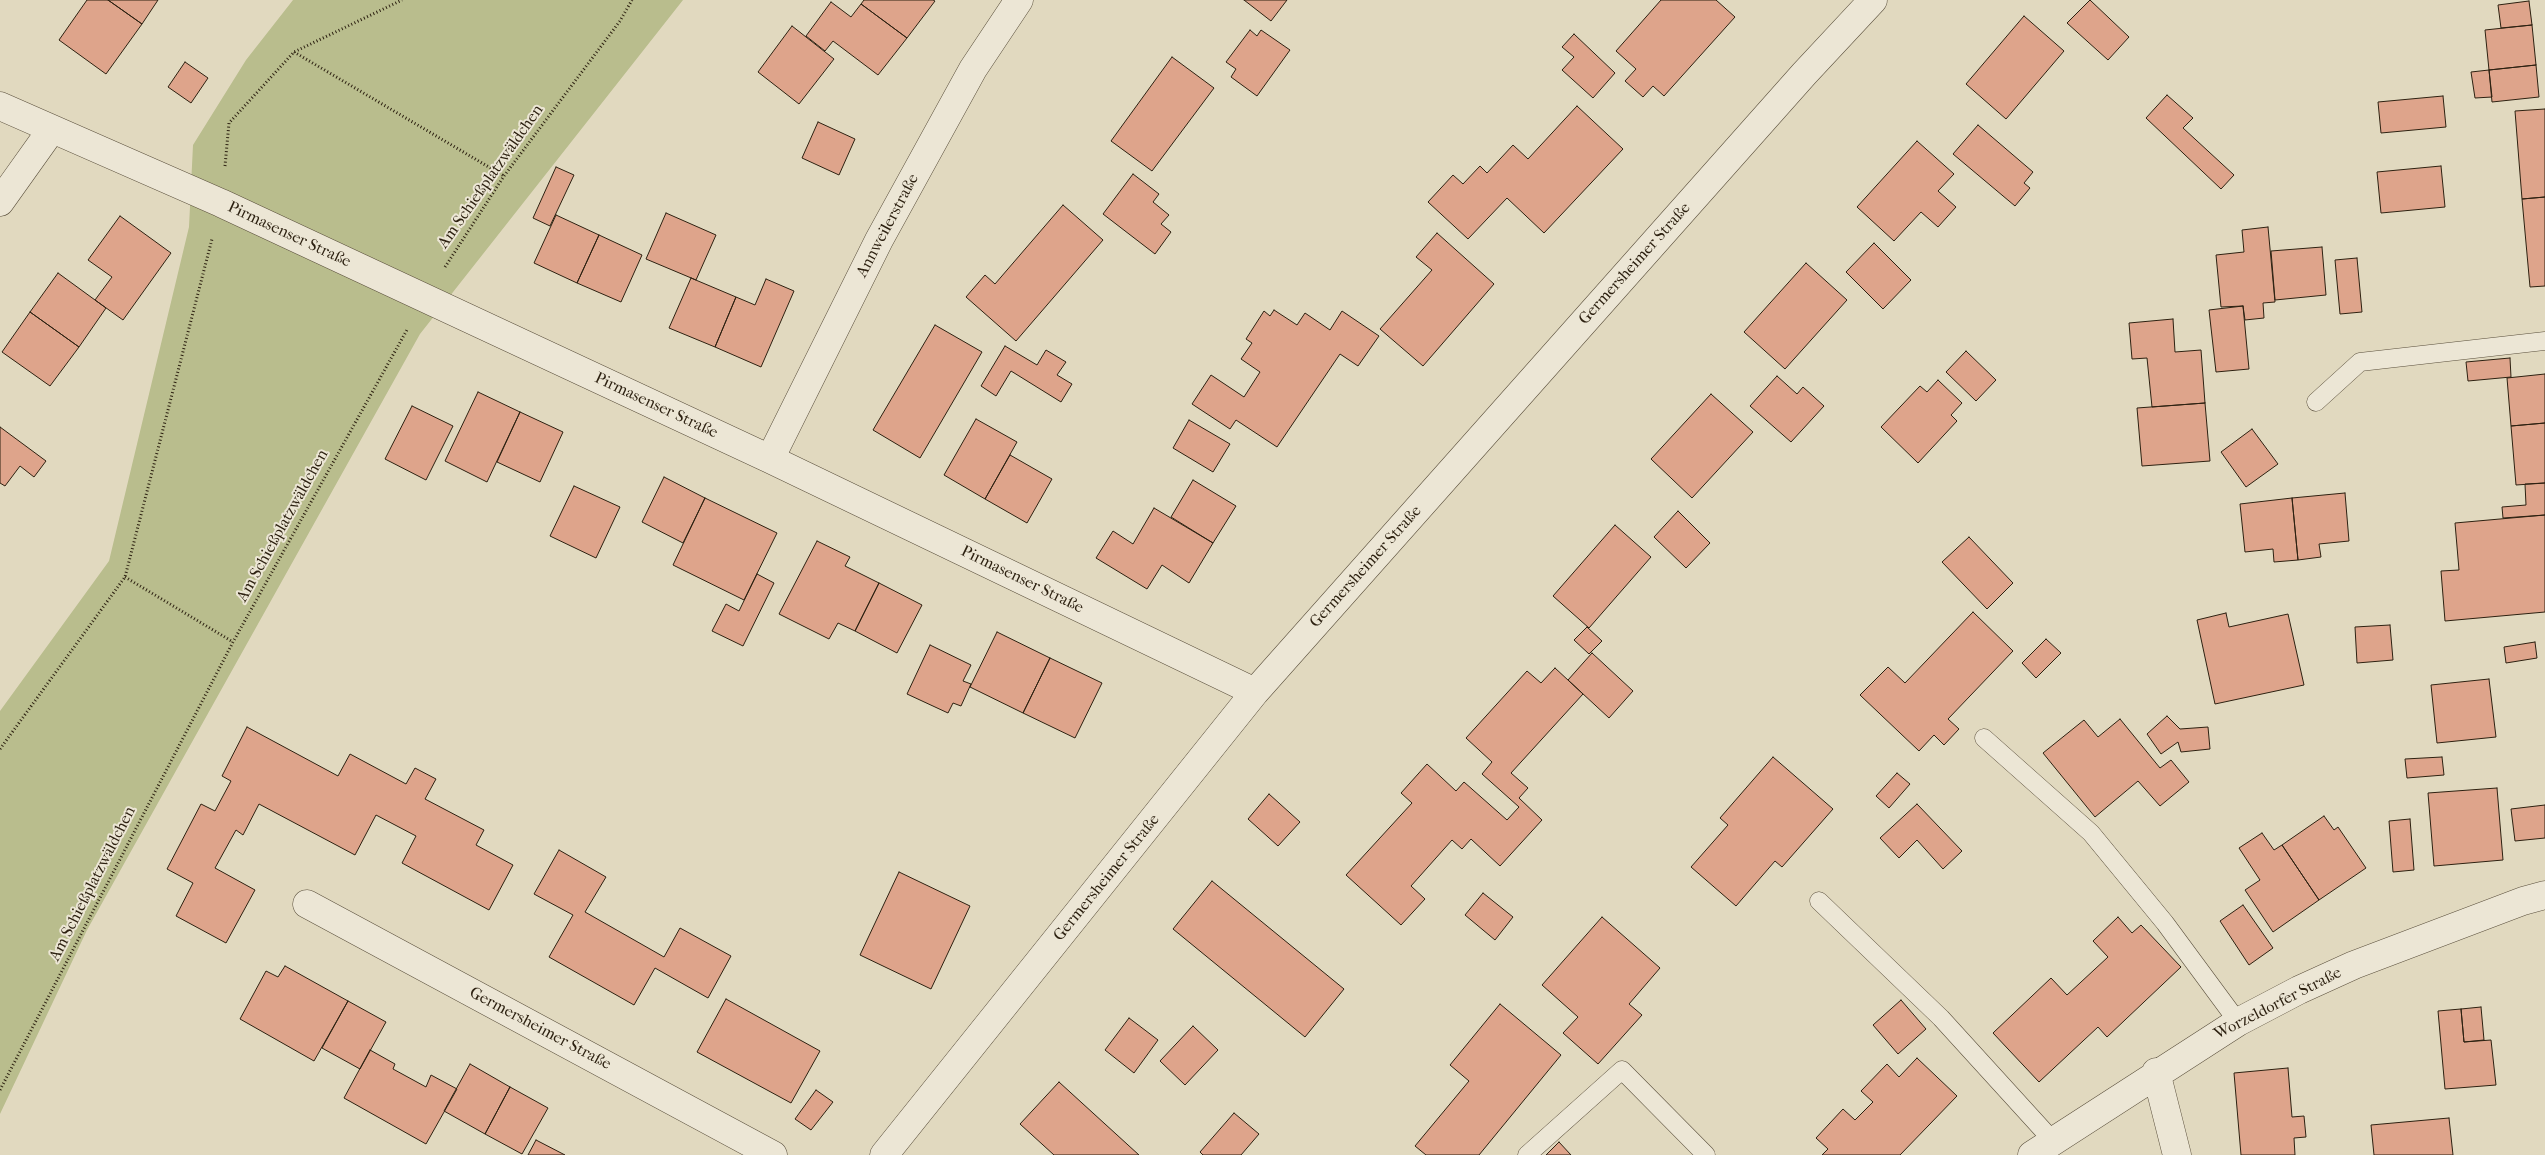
<!DOCTYPE html>
<meta charset="utf-8">
<style>
body{margin:0}
canvas{display:block;background:#e1d9bf}
</style>
<canvas width="2545" height="1155"></canvas>
<script>
const ctx = document.querySelector('canvas').getContext('2d');
ctx.lineJoin = 'round';
function fillPath(path, color) { ctx.fillStyle = color; ctx.fill(path, 'evenodd'); }
const poly = rows => new Path2D(rows.map(r => 'M' + r).join(''));
function stroke(path, color, width, dash) { ctx.strokeStyle = color; ctx.lineWidth = width; ctx.lineCap = dash ? 'butt' : 'round'; ctx.setLineDash(dash || []); ctx.stroke(path); }
function drawText(font, color, halo, rows, align = 'center') {
  ctx.font = font + ' "IM FELL French Canon",serif'; ctx.lineWidth = 4; ctx.setLineDash([]); ctx.textBaseline = 'middle'; ctx.strokeStyle = halo; ctx.fillStyle = color; for (const [text, x, y, turn = 0] of rows) {
    ctx.save(); ctx.translate(x, y); ctx.rotate((+turn || 0) * Math.PI / 180); ctx.textAlign = isNaN(turn) ? turn : align; if (halo) ctx.strokeText(text, 0, 0); ctx.fillText(text, 0, 0); ctx.restore();
  }
}
const green = poly([
 [293,0,683,0,420,334,87,930,0,1114,0,711,109,561,189,227,193,145,246,60]
]);
const building = poly([
 [87,0,108,0,142,24,106,74,59,40,87,0],
 [108,0,158,0,142,24,108,0],
 [864,0,933,0,935,1,907,38,861,4,864,0],
 [1244,0,1287,0,1271,21,1244,0],
 [1661,0,1716,0,1735,17,1664,96,1653,86,1643,97,1625,81,1636,69,1616,51,1661,0],
 [2090,0,2129,37,2108,60,2067,23,2090,0],
 [2529,1,2532,25,2501,28,2498,5,2529,1],
 [831,2,851,17,861,4,907,38,878,75,833,41,825,51,806,36,831,2],
 [2024,16,2064,51,2006,119,1966,84,2024,16],
 [2532,25,2536,65,2489,70,2485,30,2532,25],
 [792,26,834,59,799,104,758,72,792,26],
 [1250,30,1257,36,1261,30,1290,50,1257,96,1231,77,1236,69,1226,62,1250,30],
 [1574,34,1615,73,1593,98,1562,70,1574,57,1562,47,1574,34],
 [1172,57,1214,88,1152,171,1111,141,1172,57],
 [185,62,208,78,191,103,168,87,185,62],
 [2536,65,2539,97,2492,102,2489,70,2536,65],
 [2489,70,2492,97,2475,98,2471,72,2489,70],
 [2167,95,2193,118,2183,128,2234,175,2221,189,2146,118,2167,95],
 [2443,96,2446,127,2381,133,2378,102,2443,96],
 [1577,106,1623,149,1544,233,1507,198,1468,239,1428,202,1453,175,1463,184,1480,166,1487,173,1513,145,1528,159,1577,106],
 [2545,109,2545,197,2522,199,2515,111,2545,109],
 [818,122,855,139,839,175,802,158,818,122],
 [1978,125,2033,172,2024,183,2030,188,2015,206,1953,154,1978,125],
 [1917,141,1954,174,1938,191,1956,207,1938,227,1921,212,1894,241,1857,207,1917,141],
 [2441,166,2445,207,2381,213,2377,172,2441,166],
 [556,167,574,175,550,226,533,218,556,167],
 [1133,174,1159,194,1153,202,1169,215,1161,224,1171,232,1155,254,1103,214,1133,174],
 [2545,197,2545,286,2530,287,2522,199,2545,197],
 [1063,205,1103,240,1016,341,966,297,985,275,995,284,1063,205],
 [666,213,716,235,696,280,646,259,666,213],
 [556,215,599,235,577,283,534,263,556,215],
 [120,216,171,253,123,320,95,300,112,277,88,260,120,216],
 [2268,227,2275,302,2263,303,2264,318,2245,320,2243,306,2221,307,2216,255,2244,252,2242,230,2268,227],
 [1437,233,1494,284,1423,366,1380,329,1432,270,1416,257,1437,233],
 [599,235,642,255,621,302,577,283,599,235],
 [1874,243,1911,280,1883,309,1846,272,1874,243],
 [2322,247,2326,295,2275,300,2271,251,2322,247],
 [2357,258,2362,312,2340,314,2335,260,2357,258],
 [1806,263,1847,300,1785,369,1744,332,1806,263],
 [58,273,106,308,79,347,30,312,58,273],
 [691,278,736,297,715,347,669,328,691,278],
 [766,279,794,291,761,367,715,347,736,297,755,305,766,279],
 [2243,306,2249,369,2216,372,2209,310,2243,306],
 [1274,310,1297,325,1305,313,1330,330,1342,311,1379,336,1358,366,1340,354,1277,447,1236,420,1230,429,1192,404,1211,375,1244,397,1260,372,1241,359,1252,343,1246,339,1264,311,1270,316,1274,310],
 [30,312,79,347,50,386,2,352,30,312],
 [2173,319,2175,352,2201,350,2205,403,2152,407,2147,358,2132,359,2129,323,2173,319],
 [935,325,982,352,920,458,873,430,935,325],
 [1005,346,1037,365,1046,350,1066,362,1057,375,1072,384,1061,402,1011,371,996,396,981,386,1005,346],
 [1966,351,1996,380,1976,401,1946,372,1966,351],
 [2510,358,2511,377,2468,381,2466,362,2510,358],
 [2545,374,2545,423,2511,426,2507,378,2545,374],
 [1777,376,1797,394,1803,387,1824,406,1791,442,1750,406,1777,376],
 [1938,380,1962,403,1951,415,1957,421,1918,463,1881,427,1920,386,1927,392,1938,380],
 [478,392,520,412,487,482,445,461,478,392],
 [1711,394,1753,432,1692,498,1651,459,1711,394],
 [2205,403,2210,461,2142,466,2137,408,2205,403],
 [412,406,453,426,426,480,385,459,412,406],
 [520,412,563,432,540,482,497,462,520,412],
 [976,419,1017,442,985,499,944,475,976,419],
 [1189,420,1230,444,1213,472,1173,448,1189,420],
 [2545,423,2545,483,2516,485,2511,426,2545,423],
 [0,427,46,461,34,477,20,466,5,486,0,483,0,427],
 [2252,429,2278,464,2246,487,2221,452,2252,429],
 [1010,455,1052,479,1027,523,985,499,1010,455],
 [664,477,705,498,683,543,642,522,664,477],
 [1193,480,1236,506,1213,543,1171,517,1193,480],
 [2545,483,2545,515,2503,518,2502,507,2526,505,2525,484,2545,483],
 [574,486,620,507,596,558,550,536,574,486],
 [2345,493,2349,541,2319,544,2321,557,2298,560,2292,498,2345,493],
 [705,498,777,533,744,600,673,565,705,498],
 [2292,498,2298,560,2274,562,2273,549,2245,552,2240,504,2292,498],
 [1154,508,1213,543,1189,583,1162,565,1147,589,1096,558,1113,531,1133,544,1154,508],
 [1678,511,1710,543,1686,568,1654,537,1678,511],
 [2545,515,2545,612,2445,621,2441,571,2459,570,2455,523,2545,515],
 [1615,525,1651,557,1589,628,1553,596,1615,525],
 [1969,537,2013,583,1987,609,1942,562,1969,537],
 [817,541,850,557,845,566,879,583,855,631,838,623,829,639,779,614,817,541],
 [757,574,774,583,743,646,712,631,726,604,739,611,757,574],
 [879,583,922,605,897,653,855,631,879,583],
 [1973,612,2013,651,1948,719,1959,729,1944,745,1934,735,1919,751,1860,695,1888,667,1905,683,1973,612],
 [2226,613,2229,627,2288,614,2304,685,2215,704,2197,620,2226,613],
 [2390,625,2393,660,2357,663,2355,627,2390,625],
 [1587,627,1602,641,1589,654,1574,640,1587,627],
 [997,632,1050,658,1023,713,970,687,997,632],
 [2046,639,2061,653,2036,678,2022,663,2046,639],
 [2535,642,2537,658,2506,663,2504,647,2535,642],
 [930,645,971,665,963,681,971,684,961,706,953,703,948,713,907,694,930,645],
 [1592,653,1633,691,1609,718,1568,680,1592,653],
 [1050,658,1102,683,1075,738,1023,713,1050,658],
 [1555,668,1583,694,1511,773,1528,788,1519,798,1542,820,1500,866,1471,839,1462,849,1452,840,1411,886,1425,899,1401,925,1346,875,1412,803,1401,793,1427,764,1456,791,1464,782,1507,820,1519,807,1482,774,1492,762,1466,738,1527,671,1541,683,1555,668],
 [2489,679,2496,737,2437,743,2431,685,2489,679],
 [2167,716,2180,729,2208,727,2210,749,2181,752,2178,742,2161,754,2147,734,2167,716],
 [2120,719,2160,768,2171,760,2189,782,2160,806,2138,781,2095,817,2043,753,2084,720,2098,737,2120,719],
 [247,727,338,776,350,754,406,784,415,768,436,779,425,799,484,830,476,845,513,865,489,910,402,863,416,836,376,815,355,855,259,804,243,835,236,830,215,868,255,890,226,943,176,916,193,883,167,869,201,804,215,811,231,781,222,776,247,727],
 [1773,757,1833,809,1782,867,1775,861,1736,906,1691,867,1728,825,1720,818,1773,757],
 [2442,757,2444,775,2407,778,2405,759,2442,757],
 [1897,773,1910,784,1889,808,1876,796,1897,773],
 [2497,788,2503,860,2434,866,2428,793,2497,788],
 [1269,794,1300,822,1278,846,1248,819,1269,794],
 [1917,804,1962,851,1943,869,1917,840,1899,858,1880,838,1917,804],
 [2545,805,2545,838,2515,841,2511,809,2545,805],
 [2324,816,2334,830,2338,827,2366,868,2319,900,2282,845,2324,816],
 [2410,819,2414,870,2393,872,2389,821,2410,819],
 [2262,833,2274,850,2282,845,2319,900,2273,932,2245,890,2260,880,2239,848,2262,833],
 [559,850,606,877,585,912,664,957,680,928,731,956,708,998,655,968,634,1005,549,957,573,915,534,894,559,850],
 [899,872,970,906,931,989,860,955,899,872],
 [1212,881,1344,989,1305,1037,1173,929,1212,881],
 [1483,893,1513,917,1495,940,1465,915,1483,893],
 [2243,905,2273,948,2249,965,2220,921,2243,905],
 [1602,917,1660,968,1629,1004,1642,1015,1598,1064,1563,1033,1578,1017,1542,985,1602,917],
 [2118,917,2132,933,2141,925,2181,967,2107,1037,2098,1027,2039,1082,1993,1033,2051,978,2067,995,2108,957,2093,941,2118,917],
 [285,966,348,1001,314,1061,240,1019,266,971,278,977,285,966],
 [726,999,820,1051,791,1103,697,1052,726,999],
 [1901,1000,1926,1029,1898,1054,1873,1025,1901,1000],
 [348,1001,386,1022,360,1069,322,1048,348,1001],
 [1500,1004,1561,1055,1479,1155,1426,1155,1415,1146,1469,1081,1450,1065,1500,1004],
 [2481,1007,2484,1040,2464,1042,2461,1009,2481,1007],
 [2461,1009,2464,1042,2491,1040,2496,1085,2445,1089,2438,1011,2461,1009],
 [1129,1018,1158,1040,1134,1073,1105,1050,1129,1018],
 [1193,1026,1218,1050,1185,1085,1160,1061,1193,1026],
 [370,1050,395,1064,393,1069,426,1087,431,1075,457,1089,426,1144,344,1098,370,1050],
 [1917,1058,1957,1096,1900,1155,1822,1155,1828,1149,1816,1138,1843,1109,1855,1120,1873,1102,1861,1091,1887,1064,1899,1077,1917,1058],
 [470,1064,510,1087,485,1134,444,1111,470,1064],
 [2288,1068,2292,1117,2304,1116,2306,1137,2294,1138,2295,1155,2241,1155,2234,1073,2288,1068],
 [1059,1082,1139,1155,1054,1155,1020,1124,1059,1082],
 [510,1087,548,1108,522,1154,485,1134,510,1087],
 [816,1090,833,1102,811,1130,795,1119,816,1090],
 [1234,1113,1259,1134,1241,1155,1203,1155,1200,1152,1234,1113],
 [2449,1118,2453,1155,2374,1155,2371,1125,2449,1118],
 [536,1140,565,1155,528,1155,536,1140],
 [1559,1142,1571,1155,1546,1155,1559,1142]
]);
const path = poly([
 [294,52,504,176],
 [225,166,229,123,294,52,402,0],
 [445,267,504,176,620,21,632,0],
 [125,577,233,642],
 [0,749,125,577,212,239],
 [0,1090,233,642,408,328]
]);
const lane = poly([
 [2316,402,2360,362,2545,341],
 [1984,738,2091,833,2165,923,2238,1022],
 [1819,901,1941,1018,2053,1141],
 [1527,1155,1622,1070,1706,1155]
]);
const street = poly([
 [0,106,221,203,770,459,1255,692],
 [0,202,52,129],
 [770,459,879,240,973,69,1019,0],
 [307,904,773,1155],
 [2156,1072,2177,1155],
 [884,1155,1255,692,1804,74,1873,0],
 [2032,1155,2238,1022,2299,990,2354,965,2523,901,2545,895]
]);
const streetNames = [
 ["Am Schießplatzwäldchen",491,177,-55],
 ["Annweilerstraße",888,226,-62],
 ["Pirmasenser Straße",289,235,25],
 ["Germersheimer Straße",1635,264,-48],
 ["Pirmasenser Straße",656,406,25],
 ["Am Schießplatzwäldchen",283,526,-61],
 ["Germersheimer Straße",1366,567,-48],
 ["Pirmasenser Straße",1022,580,26],
 ["Germersheimer Straße",1107,878,-51],
 ["Am Schießplatzwäldchen",93,884,-63],
 ["Worzeldorfer Straße",2278,1004,-27],
 ["Germersheimer Straße",540,1029,28]
];
fillPath(green, '#b9bd8d');
fillPath(building, '#dea48b');
stroke(building, '#2d2111', 1);
stroke(lane, '#5a4f3c', 19);
stroke(street, '#5a4f3c', 29);
stroke(path, '#2d2111', 3, [1, 2.5]);
stroke(lane, '#ece6d5', 18);
stroke(street, '#ece6d5', 28);
drawText('16px', '#2d2111', '#ece6d5', streetNames);
</script>
